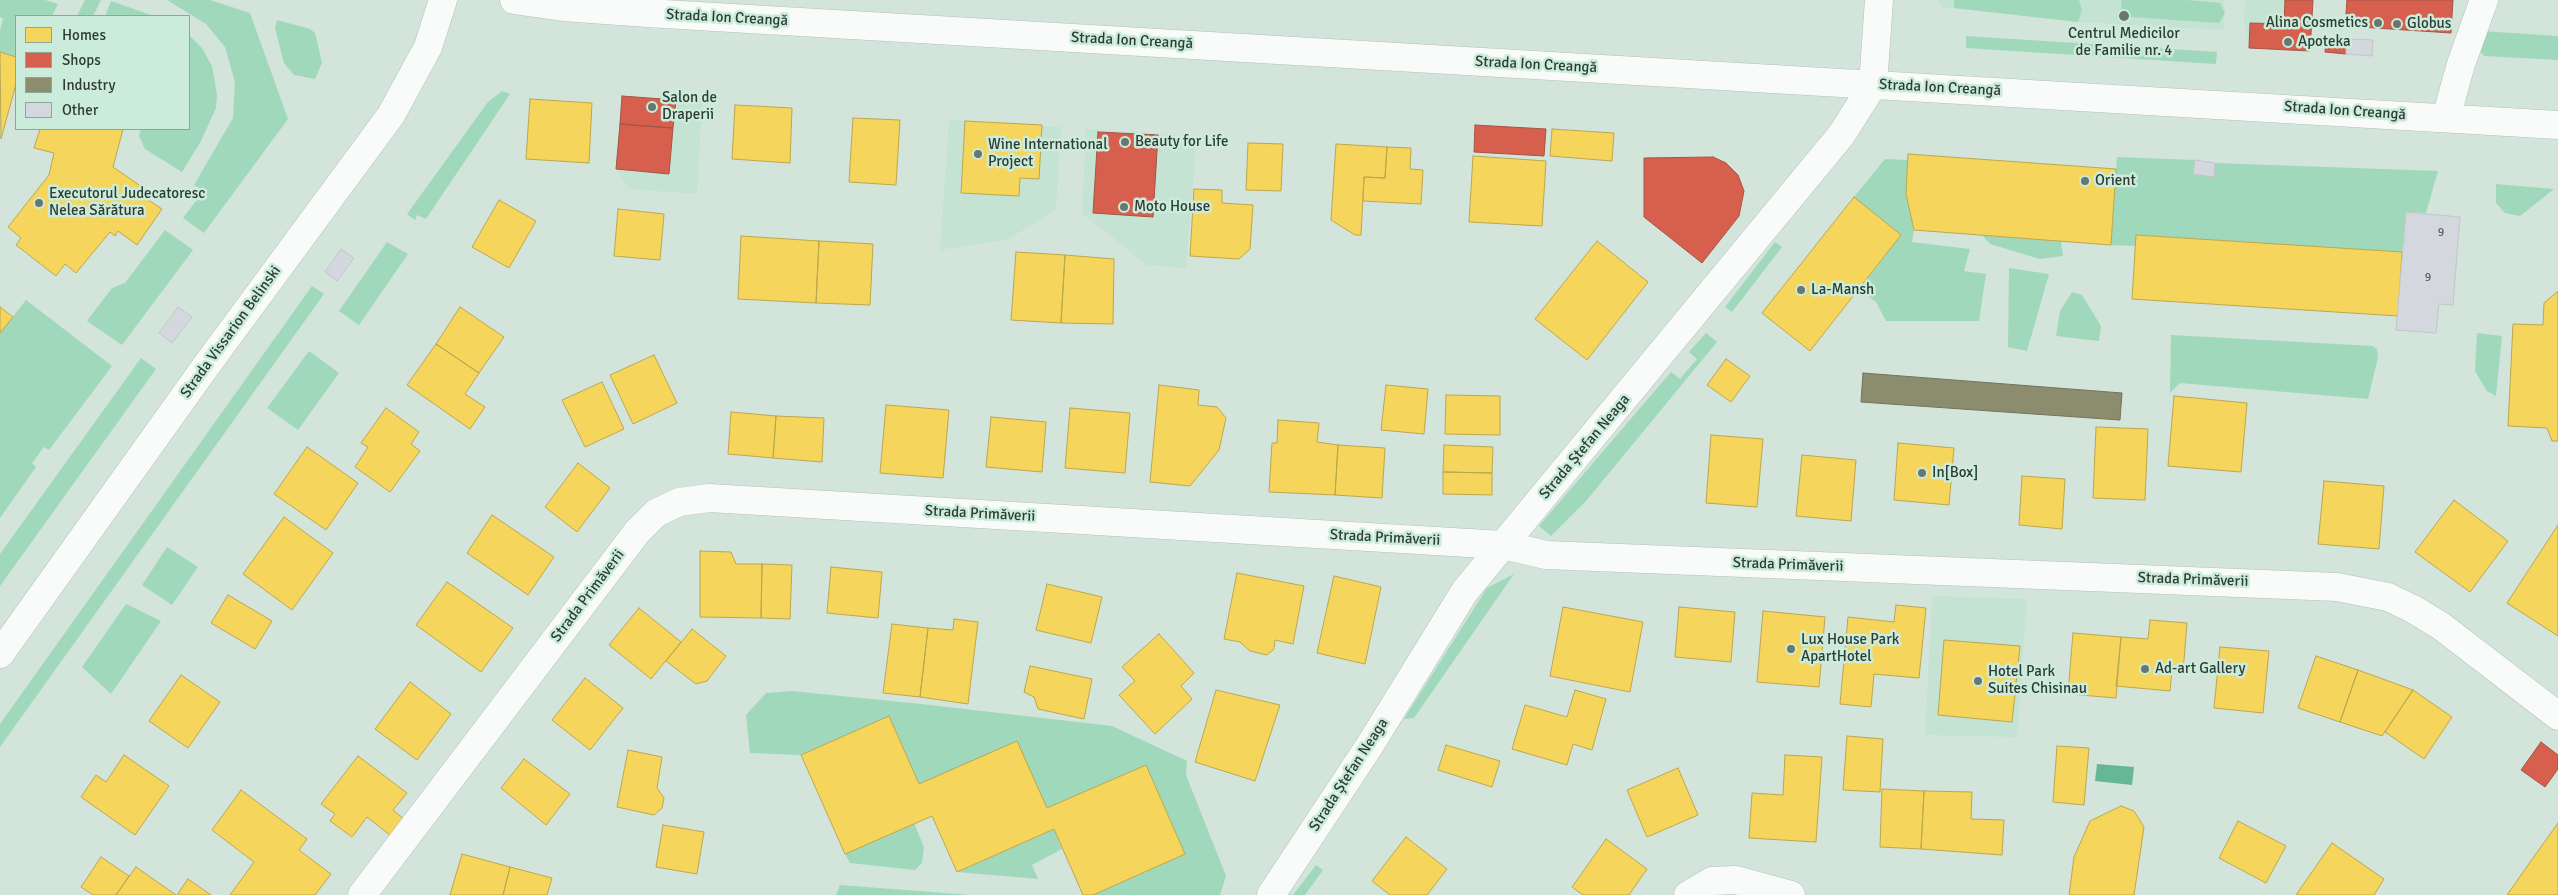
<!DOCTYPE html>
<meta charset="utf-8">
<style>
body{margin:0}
#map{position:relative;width:2558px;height:895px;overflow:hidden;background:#d3e4db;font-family:Signika,sans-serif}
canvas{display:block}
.legend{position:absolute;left:15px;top:15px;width:175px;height:115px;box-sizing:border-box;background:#cbecda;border:1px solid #8da698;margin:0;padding:6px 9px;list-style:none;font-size:15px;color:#2f3c35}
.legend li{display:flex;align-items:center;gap:10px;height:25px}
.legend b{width:25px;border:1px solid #8da698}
</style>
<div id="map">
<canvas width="2558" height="895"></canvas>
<ul class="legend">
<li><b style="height:14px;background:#f6d55c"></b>Homes</li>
<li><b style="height:14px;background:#d6604d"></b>Shops</li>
<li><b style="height:14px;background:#8c8c6e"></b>Industry</li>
<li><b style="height:14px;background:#d4d8de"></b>Other</li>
</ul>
</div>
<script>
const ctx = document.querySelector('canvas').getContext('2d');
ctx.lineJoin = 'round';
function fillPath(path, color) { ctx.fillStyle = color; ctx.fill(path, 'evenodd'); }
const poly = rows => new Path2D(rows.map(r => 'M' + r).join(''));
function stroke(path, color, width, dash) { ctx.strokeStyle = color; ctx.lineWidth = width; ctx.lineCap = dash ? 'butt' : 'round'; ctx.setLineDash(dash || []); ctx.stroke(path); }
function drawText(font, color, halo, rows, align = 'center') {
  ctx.font = font + ' Signika,sans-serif'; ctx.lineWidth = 5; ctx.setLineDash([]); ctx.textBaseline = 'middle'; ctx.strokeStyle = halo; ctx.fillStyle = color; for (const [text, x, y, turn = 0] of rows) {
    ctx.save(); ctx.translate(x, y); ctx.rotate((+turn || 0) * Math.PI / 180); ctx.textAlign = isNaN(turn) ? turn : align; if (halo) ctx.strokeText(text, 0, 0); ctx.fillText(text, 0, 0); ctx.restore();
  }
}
const built = poly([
 [1938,0,2224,0,2225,13,2223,30,2078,22,1942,7],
 [2245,0,2313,0,2310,51,2249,48,2244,22],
 [622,96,702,102,697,194,629,189,616,169],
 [949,120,1061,127,1056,209,1009,239,940,250],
 [1086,129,1197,136,1186,268,1147,265,1082,213],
 [1932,596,2027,599,2017,737,1925,735]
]);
const green = poly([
 [0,0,45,0,58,4,52,16,16,16,16,57,0,52,0,31,3,19,0,17],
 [85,0,101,0,93,16,77,16],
 [167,0,210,0,250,13,288,119,204,233,183,218,196,201,202,198,206,192,194,185,233,118,235,82,225,47,206,24],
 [1954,0,2079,0,2082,10,2078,22,1954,8],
 [2121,0,2186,0,2220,3,2225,13,2219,23,2130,17,2122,13],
 [111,1,154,16,105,16],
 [277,20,310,29,315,33,322,63,315,79,294,75,284,63,275,28],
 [2482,31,2558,36,2558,60,2484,56,2479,50],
 [189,35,202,48,212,66,217,95,216,108,201,141,182,172,145,149,139,136,141,129,189,129],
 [1966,36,2217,52,2216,64,1966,48],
 [502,91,510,94,426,219,417,215,415,220,407,214,488,102],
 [2117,157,2195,160,2214,176,2215,163,2438,171,2426,213,2406,212,2402,252,2137,235,2136,246,2111,245],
 [1885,159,1908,160,1906,194,1914,230,1912,242,1970,249,1964,271,1986,274,1979,321,1886,321,1876,302,1859,290,1901,235,1854,197],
 [2496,184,2554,189,2520,216,2505,213,2496,203],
 [165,230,193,250,122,345,87,321,112,288,125,283],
 [1982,235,2061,241,2063,256,2040,259,1990,244],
 [387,242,408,254,359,325,339,311],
 [1775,242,1782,247,1732,312,1725,307],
 [2009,268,2049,274,2027,351,2008,347],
 [312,286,324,294,0,747,0,724],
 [2072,292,2082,295,2101,326,2099,341,2056,336,2060,311],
 [26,300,112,366,49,450,44,447,32,463,36,467,0,518,0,333],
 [1706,333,1717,342,1586,501,1551,536,1539,526,1671,372,1680,379,1697,359,1689,352],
 [2477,333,2502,336,2496,396,2487,391,2475,371],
 [2171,335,2373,346,2377,349,2378,357,2368,399,2180,383,2170,393],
 [309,351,339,373,298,430,267,408],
 [141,358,156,369,0,586,0,554],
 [167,547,198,567,172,605,142,585],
 [1514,574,1414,718,1404,719,1487,588],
 [126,604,161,621,111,694,82,667],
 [791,691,921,704,1112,726,1187,761,1186,775,1226,876,1220,895,1093,895,1185,854,1146,765,1047,808,919,784,889,716,801,755,750,753,746,715,766,693],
 [914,823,924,847,922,863,915,870,850,863,845,854],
 [1054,829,1062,849,1032,865,1038,879,957,872],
 [1316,865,1323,870,1305,895,1293,895],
 [840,885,970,895,836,895]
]);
const water = poly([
 [2097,764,2134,767,2132,785,2095,781]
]);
const homes = poly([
 [0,52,16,57,16,84,1,139,0,52],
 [530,99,592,103,589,163,526,159,530,99],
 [735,105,792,108,790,163,732,159,735,105],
 [853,118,900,120,896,185,849,182,853,118],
 [965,121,1042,125,1039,179,1020,178,1019,196,961,193,965,121],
 [40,129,123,129,113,167,148,191,144,197,162,209,137,245,118,231,115,236,110,232,76,273,65,264,56,276,16,245,21,238,8,227,49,175,54,153,34,148,40,129],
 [1552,129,1614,133,1612,161,1550,156,1552,129],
 [1248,143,1283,144,1281,191,1246,190,1248,143],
 [1336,144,1387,147,1385,178,1364,177,1361,235,1355,235,1331,220,1336,144],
 [1387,147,1411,148,1410,169,1423,170,1421,204,1363,201,1364,177,1385,178,1387,147],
 [1908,154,2116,169,2111,245,1914,230,1906,194,1908,154],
 [1473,156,1546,161,1542,226,1469,222,1473,156],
 [1194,189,1222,190,1222,203,1253,205,1250,249,1239,259,1190,256,1194,189],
 [1854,197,1901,235,1810,351,1762,313,1854,197],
 [499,200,536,221,509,268,472,247,499,200],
 [618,209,664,214,660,260,614,256,618,209],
 [2136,235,2402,252,2398,316,2132,299,2136,235],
 [741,236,819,241,816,303,738,299,741,236],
 [819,241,873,244,870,305,816,303,819,241],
 [1597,241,1648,282,1587,360,1535,319,1597,241],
 [1016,252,1065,255,1061,323,1011,320,1016,252],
 [1065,255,1114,259,1113,324,1061,323,1065,255],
 [2557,292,2558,293,2558,441,2552,441,2547,428,2508,426,2513,324,2543,325,2544,303,2557,292],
 [0,307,13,317,0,333,0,307],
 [460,307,504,337,479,373,436,344,460,307],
 [436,344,479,373,465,394,485,407,470,429,407,385,436,344],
 [654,355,677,403,633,424,610,375,654,355],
 [1726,359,1750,376,1731,402,1707,385,1726,359],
 [602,382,624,429,585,447,562,400,602,382],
 [1159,385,1199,390,1198,405,1217,407,1226,418,1219,450,1190,486,1150,482,1159,385],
 [1386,385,1428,389,1424,434,1381,430,1386,385],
 [1446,395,1500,396,1500,435,1445,434,1446,395],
 [2174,396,2247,403,2241,472,2168,466,2174,396],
 [886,405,949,410,943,478,880,473,886,405],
 [386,408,419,432,411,444,420,451,390,492,355,467,368,447,361,443,386,408],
 [1070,408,1130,413,1125,473,1065,468,1070,408],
 [731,412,776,416,773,458,728,454,731,412],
 [776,416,824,418,822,462,773,458,776,416],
 [991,417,1046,422,1042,472,986,467,991,417],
 [1278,420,1319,423,1317,442,1338,445,1335,495,1269,492,1272,443,1277,443,1278,420],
 [2096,427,2148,429,2145,500,2093,498,2096,427],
 [1711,435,1763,439,1757,507,1706,503,1711,435],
 [1898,443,1954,448,1949,505,1894,500,1898,443],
 [1338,445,1385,448,1382,498,1335,495,1338,445],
 [1444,445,1493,447,1492,473,1443,472,1444,445],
 [307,447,358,483,326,530,274,494,307,447],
 [1802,455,1856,460,1851,521,1796,516,1802,455],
 [578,463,610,488,577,532,545,507,578,463],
 [1443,472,1492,473,1492,495,1443,494,1443,472],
 [2022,476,2065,479,2062,529,2019,525,2022,476],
 [2324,481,2384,486,2379,549,2318,544,2324,481],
 [2454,500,2508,541,2470,592,2415,552,2454,500],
 [492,515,554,557,528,595,467,553,492,515],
 [284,517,333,553,292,610,243,574,284,517],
 [2558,525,2558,636,2507,603,2558,525],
 [700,551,731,552,736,564,762,564,761,618,700,617,700,551],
 [762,564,792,565,790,619,761,618,762,564],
 [831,567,882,572,878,618,827,613,831,567],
 [1237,573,1304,586,1293,644,1275,640,1274,649,1267,655,1250,651,1240,642,1224,639,1237,573],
 [1334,576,1381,587,1365,664,1317,653,1334,576],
 [447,582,513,628,481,672,416,625,447,582],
 [1047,584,1102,597,1091,643,1036,630,1047,584],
 [228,595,272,621,255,649,211,623,228,595],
 [1896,605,1926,608,1919,678,1874,674,1871,707,1840,704,1848,617,1894,622,1896,605],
 [1563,607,1643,622,1630,692,1550,676,1563,607],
 [1679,607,1735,612,1731,662,1675,657,1679,607],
 [639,608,681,642,651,679,609,645,639,608],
 [1763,611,1825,617,1819,687,1757,682,1763,611],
 [954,619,978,622,968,704,920,697,928,628,953,630,954,619],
 [2150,620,2187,623,2183,672,2172,671,2170,691,2116,686,2121,637,2148,639,2150,620],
 [892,624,928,628,920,697,883,693,892,624],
 [692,629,726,656,707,681,696,684,666,661,692,629],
 [2073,633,2121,637,2116,698,2068,694,2073,633],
 [1159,634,1194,673,1181,686,1192,699,1155,734,1119,695,1135,681,1122,667,1159,634],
 [1944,640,2020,646,2012,722,1938,715,1944,640],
 [2220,647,2269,651,2263,713,2214,708,2220,647],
 [2316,656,2358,670,2340,722,2298,708,2316,656],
 [1030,666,1092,679,1084,719,1038,709,1034,697,1024,692,1030,666],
 [2358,670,2413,690,2382,736,2340,722,2358,670],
 [181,675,220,702,188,748,149,721,181,675],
 [585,678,623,708,590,750,552,720,585,678],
 [410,682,451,714,417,760,375,729,410,682],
 [1216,690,1280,705,1255,781,1195,762,1216,690],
 [1575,690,1606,699,1592,750,1573,744,1567,765,1512,749,1525,705,1567,717,1575,690],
 [2413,690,2452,717,2424,759,2385,732,2413,690],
 [889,716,919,784,1017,741,1047,808,1146,765,1185,854,1093,895,1083,895,1054,829,957,872,932,816,845,854,801,755,889,716],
 [1847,736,1883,739,1880,792,1843,790,1847,736],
 [1446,745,1500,761,1492,787,1438,770,1446,745],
 [2057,746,2089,748,2084,805,2053,802,2057,746],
 [628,750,662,757,657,788,664,798,662,808,654,815,617,807,628,750],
 [124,755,169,786,135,835,81,797,96,775,106,782,124,755],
 [1785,755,1822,757,1816,842,1749,838,1752,793,1783,795,1785,755],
 [358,756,407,793,393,810,404,819,391,836,367,817,352,837,330,821,335,814,321,804,358,756],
 [524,759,570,794,546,825,501,788,524,759],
 [1678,768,1698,815,1647,837,1627,790,1678,768],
 [1882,789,1924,791,1921,849,1880,847,1882,789],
 [241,790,307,839,299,850,331,874,315,895,230,895,254,862,212,830,241,790],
 [1924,791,1972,792,1971,819,2004,820,2002,855,1921,849,1924,791],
 [2121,806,2134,811,2144,827,2134,895,2069,895,2074,857,2090,821,2121,806],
 [2238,821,2286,846,2266,883,2219,858,2238,821],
 [2558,823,2558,895,2507,895,2533,858,2558,823],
 [663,825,704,832,697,874,656,867,663,825],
 [1406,837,1447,869,1427,895,1390,895,1372,881,1406,837],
 [1606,839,1647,869,1629,895,1583,895,1572,887,1606,839],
 [2332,843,2384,879,2374,895,2296,895,2332,843],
 [462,854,510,867,503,895,450,895,462,854],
 [101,857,129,876,116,895,93,895,81,887,101,857],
 [136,867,176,895,116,895,136,867],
 [510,867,552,878,547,895,503,895,510,867],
 [188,879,211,895,177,895,188,879]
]);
const shops = poly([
 [2285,0,2313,0,2310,51,2249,48,2250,23,2284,24,2285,0],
 [2347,0,2453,0,2451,33,2345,26,2347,0],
 [2326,37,2346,39,2346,54,2325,52,2326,37],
 [622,96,676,100,673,128,620,124,622,96],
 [620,124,673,128,669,174,616,169,620,124],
 [1475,125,1546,129,1544,156,1474,152,1475,125],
 [1098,132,1158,135,1153,217,1093,213,1098,132],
 [1713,157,1726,163,1738,175,1744,191,1739,216,1702,263,1644,217,1644,158,1713,157],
 [2541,742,2558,755,2558,769,2545,787,2521,770,2541,742]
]);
const industry = poly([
 [1863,373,2122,393,2120,420,1861,402,1863,373]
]);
const building = poly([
 [2346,39,2373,40,2372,56,2346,54,2346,39],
 [2195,160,2215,163,2214,177,2193,174,2195,160],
 [2406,212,2460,217,2453,305,2439,304,2436,333,2396,330,2406,212],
 [341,249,354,258,337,281,325,272,341,249],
 [178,307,192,317,172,343,159,333,178,307]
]);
const minor = poly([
 [2446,118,2461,64,2484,0],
 [362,895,637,532,656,513,679,502,709,498,1503,545,1546,555,2337,587,2388,597,2413,609,2441,626,2558,716],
 [1271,895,1370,745,1465,591,1842,134,1873,85,1879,0],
 [1688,895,1712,881,1736,880,1791,895]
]);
const major = poly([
 [514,0,563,7,647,13,2558,125],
 [0,654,206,366,391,115,428,47,443,0]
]);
const markers = [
 [2124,16,6,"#68776f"],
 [2378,23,5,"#68776f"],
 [2397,24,5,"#68776f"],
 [2288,42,5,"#68776f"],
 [652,107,5,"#68776f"],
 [1125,142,5,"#68776f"],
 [978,154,5,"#68776f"],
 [2085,181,5,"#68776f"],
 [39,203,5,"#68776f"],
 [1124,207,5,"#68776f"],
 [1801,290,5,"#68776f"],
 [1922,473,5,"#68776f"],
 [1791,649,5,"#68776f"],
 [2145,669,5,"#68776f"],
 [1978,681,5,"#68776f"]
];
const numberNames = [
 ["9",2441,233],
 ["9",2428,278]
];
const streetNames = [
 ["Strada Ion Creangă",727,18,3],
 ["Strada Ion Creangă",1132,41,3],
 ["Strada Ion Creangă",1536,65,3],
 ["Strada Ion Creangă",1940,88,3],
 ["Strada Ion Creangă",2345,111,4],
 ["Strada Vissarion Belinski",231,332,-54],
 ["Strada Ștefan Neaga",1585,447,-50],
 ["Strada Primăverii",980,514,3],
 ["Strada Primăverii",1385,538,3],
 ["Strada Primăverii",1788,565,2],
 ["Strada Primăverii",2193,580,2],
 ["Strada Primăverii",588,596,-53],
 ["Strada Ștefan Neaga",1349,775,-57]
];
const poiNames = [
 ["Alina Cosmetics",2368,23,"right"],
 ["Globus",2407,24],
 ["Centrul Medicilor",2124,34,"center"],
 ["de Familie nr. 4",2124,51,"center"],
 ["Apoteka",2298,42],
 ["Salon de",662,98],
 ["Draperii",662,115],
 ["Beauty for Life",1135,142],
 ["Wine International",988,145],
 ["Project",988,162],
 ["Orient",2095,181],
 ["Executorul Judecatoresc",49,194],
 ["Nelea Sărătura",49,211],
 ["Moto House",1134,207],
 ["La-Mansh",1811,290],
 ["In[Box]",1932,473],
 ["Lux House Park",1801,640],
 ["ApartHotel",1801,657],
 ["Ad-art Gallery",2155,669],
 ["Hotel Park",1988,672],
 ["Suites Chisinau",1988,689]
];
fillPath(built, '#c5e3d3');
fillPath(green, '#a0d8bc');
fillPath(water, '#66b894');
fillPath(homes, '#f6d55c');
stroke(homes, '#baa750', 1);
fillPath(shops, '#d6604d');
stroke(shops, '#a45546', 1);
fillPath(industry, '#8c8c6e');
stroke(industry, '#70745d', 1);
fillPath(building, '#d4d8de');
stroke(building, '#c1c6c8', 1);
stroke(minor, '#b3c0b9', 29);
stroke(major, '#b3c0b9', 29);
stroke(minor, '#f8fbfa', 28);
stroke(major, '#f8fbfa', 28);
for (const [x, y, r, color] of markers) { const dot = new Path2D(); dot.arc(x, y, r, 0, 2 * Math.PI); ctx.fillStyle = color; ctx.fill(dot); stroke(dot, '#cbecda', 2); }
drawText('12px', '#58635f', null, numberNames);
drawText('15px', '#2f3c35', '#cbecda', streetNames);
drawText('15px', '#2f3c35', '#cbecda', poiNames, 'left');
</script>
